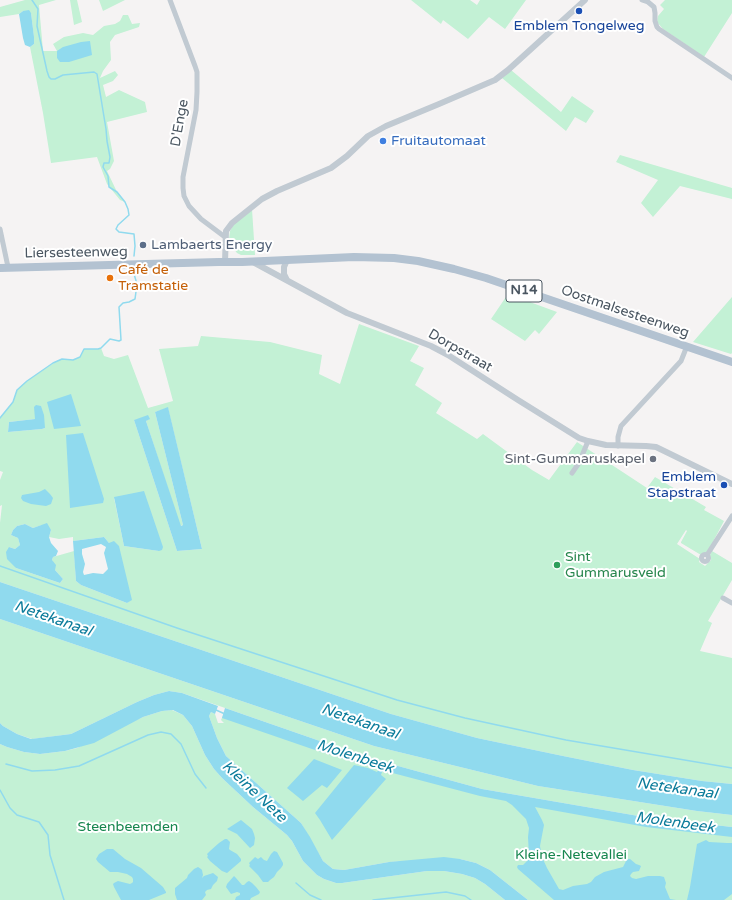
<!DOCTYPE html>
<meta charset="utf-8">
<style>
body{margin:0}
canvas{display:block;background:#f5f3f3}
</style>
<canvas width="732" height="900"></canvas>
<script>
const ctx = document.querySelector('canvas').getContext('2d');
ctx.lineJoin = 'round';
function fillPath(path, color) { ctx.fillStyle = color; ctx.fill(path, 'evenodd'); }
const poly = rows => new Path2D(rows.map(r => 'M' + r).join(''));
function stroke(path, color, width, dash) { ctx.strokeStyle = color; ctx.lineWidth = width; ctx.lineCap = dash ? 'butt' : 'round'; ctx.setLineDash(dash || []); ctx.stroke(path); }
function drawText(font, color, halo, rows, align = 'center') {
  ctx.font = font + ' "Varela Round",sans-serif'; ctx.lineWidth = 4; ctx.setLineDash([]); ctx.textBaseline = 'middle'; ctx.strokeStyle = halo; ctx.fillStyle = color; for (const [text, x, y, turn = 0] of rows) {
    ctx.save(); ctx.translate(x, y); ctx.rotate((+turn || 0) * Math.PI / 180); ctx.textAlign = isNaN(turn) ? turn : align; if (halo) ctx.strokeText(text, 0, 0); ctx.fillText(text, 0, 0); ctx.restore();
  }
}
const green = poly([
 [25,0,56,0,39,5,43,51,57,51,53,44,64,37,83,33,93,35,104,26,115,24,120,21,123,15,128,15,132,24,140,23,139,27,115,35,110,42,111,60,103,71,100,78,115,71,118,75,113,81,103,85,106,97,119,90,145,102,147,112,107,122,114,161,110,169,107,171,117,192,125,202,120,200,107,184,97,157,51,163,43,113,30,47,34,44,34,38,31,13,23,11,19,14,0,17,0,7],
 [70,0,77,0,82,22,74,25],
 [99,0,125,0,103,11],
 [411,0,470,0,477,5,480,0,526,0,505,29,489,17,468,39,443,20,441,24],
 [665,0,732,0,732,13,704,57,663,29,657,22,658,16,664,9,660,5],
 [511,70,561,112,572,96,594,111,586,123,575,117,566,131,502,78],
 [620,155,732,188,732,199,680,186,653,217,641,203,658,180,616,162],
 [252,209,255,255,241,255,237,253,233,248,230,248,229,239,230,231,234,224],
 [508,294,557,312,539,334,535,330,525,341,491,319],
 [732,297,732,353,731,354,693,342],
 [359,324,419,346,410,361,424,368,415,385,442,403,436,413,477,439,483,434,532,470,549,480,577,442,647,488,655,477,684,494,706,507,704,510,724,521,707,553,704,553,701,555,681,543,681,542,687,531,686,530,677,544,700,559,699,562,705,566,711,560,710,555,712,551,732,563,732,580,708,621,712,623,700,651,732,658,732,784,702,781,633,770,563,756,477,738,391,714,0,582,0,523,2,505,0,506,0,480,3,472,0,471,0,418,13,402,17,390,27,381,57,361,62,359,73,360,80,357,84,349,98,349,101,348,104,356,114,359,128,355,148,408,173,401,159,349,198,346,201,336,270,342,322,355,319,374,340,384],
 [168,408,202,549,177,551,134,420,149,419,146,421,180,526,183,525,155,412],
 [35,419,45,428,42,429,8,432,9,422],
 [114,498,159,551,124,546],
 [25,524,33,528,42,525,51,530,49,537,59,539,73,537,73,541,104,537,109,543,131,600,127,603,81,585,76,581,74,551,53,557,52,560,55,570,63,579,60,583,16,568,9,547,15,549,20,545,18,538,11,535,13,530,17,526],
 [0,619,374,746,538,786,697,811,732,815,732,827,650,818,482,789,387,763,317,740,182,693,169,691,154,695,137,702,71,734,32,739,17,734,3,726,0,723],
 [172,710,183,715,192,726,205,755,214,769,222,778,253,807,287,835,292,841,303,861,317,875,324,879,336,883,342,883,427,871,444,871,462,874,475,878,485,884,505,900,0,900,0,744,7,747,24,752,40,754,65,751,77,748,143,717,162,711],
 [211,712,215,714,218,723,224,723,221,720,224,713,481,793,732,832,732,900,528,900,490,870,476,863,460,859,389,862,344,870,333,869,323,861,301,823,226,756,217,738,209,716]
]);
const water = poly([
 [29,10,31,13,34,37,34,44,30,47,25,45,23,38,19,14,23,11],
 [90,41,92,55,69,62,60,62,57,58,57,51,63,47,81,42],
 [71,394,81,426,54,429,47,402],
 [36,405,41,406,44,415,45,428,42,429,8,432,9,422,35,419,34,407],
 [168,407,202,549,177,551,134,420,148,415,150,419,146,421,181,526,183,525,155,412],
 [83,433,104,499,103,503,70,508,66,435],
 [45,489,50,494,53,498,51,504,46,506,31,504,23,501,21,498,22,495,39,492],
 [144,491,163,547,162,550,159,551,124,546,114,497],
 [47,523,51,530,49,537,51,543,58,551,56,556,53,557,52,560,56,565,55,570,63,579,60,583,16,568,7,559,6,552,9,547,15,549,20,545,18,538,11,535,13,530,17,526,25,524,33,528],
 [104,537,109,543,114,541,119,546,132,600,127,603,81,585,76,581,73,541],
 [101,544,106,547,104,553,108,569,103,574,93,573,84,575,83,572,85,564,82,554,82,549],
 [0,582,391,714,477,738,563,756,633,770,702,781,732,784,732,815,697,811,538,786,374,746,0,619],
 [169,691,182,693,218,706,215,714,211,712,209,716,217,738,226,756,301,823,310,837,323,861,333,869,344,870,389,862,444,857,460,859,476,863,490,870,528,900,505,900,485,884,475,878,462,874,444,871,427,871,342,883,336,883,324,879,317,875,303,861,292,841,287,835,253,807,222,778,214,769,205,755,192,726,183,715,173,710,162,711,143,717,94,743,65,751,40,754,24,752,7,747,0,744,0,723,3,726,17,734,31,739,71,734,137,702,154,695],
 [225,708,317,740,387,763,482,789,650,818,732,827,732,837,646,827,535,807,542,820,544,825,540,846,542,857,547,868,559,889,563,890,573,886,587,884,591,882,595,877,604,872,623,867,626,861,628,859,630,859,636,864,639,865,641,866,639,871,633,872,631,874,630,876,632,878,636,879,648,876,660,876,664,877,666,883,665,887,670,899,676,900,554,900,518,869,517,867,518,865,523,865,528,860,529,856,528,837,529,828,526,819,512,805,506,801,480,796,385,771,382,772,381,775,386,779,332,840,320,820,315,813,354,765,368,768,377,772,379,769,312,749,222,718],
 [314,759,342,770,327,788,322,785,303,801,287,788],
 [241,820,252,829,254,834,255,838,254,845,250,848,237,834,227,829],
 [225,839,227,839,230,842,229,849,230,850,237,854,241,859,241,861,227,873,222,871,210,861,207,857,208,856,207,854,210,851,219,843],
 [706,840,709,842,727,843,732,843,732,894,724,900,687,900,690,887,697,844],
 [107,849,113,849,125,859,141,868,163,887,166,892,166,893,149,900,121,900,114,887,113,884,114,883,118,881,130,884,132,883,133,882,133,879,132,877,127,874,118,872,110,872,98,862,96,859,99,854],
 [274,851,277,852,283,863,283,865,281,868,277,872,274,877,270,880,268,882,263,882,258,875,249,866,250,865,249,863,255,857,258,859,261,857,264,860,267,861,271,854],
 [198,867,201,869,202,870,203,875,202,878,204,876,213,873,218,877,217,881,213,885,211,889,207,890,205,892,206,895,202,900,177,900,175,894,175,888,187,878,188,875,194,869],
 [234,876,236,878,242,885,244,885,247,882,249,881,252,883,256,887,260,892,259,894,251,898,250,900,235,900,236,897,240,895,240,893,237,892,231,894,226,887,227,884]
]);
const stream = poly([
 [32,0,38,9,37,26,47,71,49,77,51,79,55,79,63,75,94,72,97,74,106,129,107,141,110,157,109,163,104,163,103,167,108,176,109,187,117,192,125,202,128,209,129,215,118,225,116,229,119,232,134,234,135,246,134,256],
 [0,418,13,402,17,390,27,381,53,363,62,359,73,360,80,357,84,349,98,349,101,348,110,339,119,341,121,340,119,307,123,303,129,302,135,299,137,284,134,274],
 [0,566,177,628,397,700,465,718,566,740,732,768],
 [216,710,225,714],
 [6,764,32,771,55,770,79,766,148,735,161,732,171,734,181,744,195,774,206,788],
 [0,790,10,808,17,815,39,822,48,835,50,855,64,900],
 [296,883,310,895,321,900],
 [373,900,446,892,465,896,471,900]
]);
const minor = poly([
 [170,0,195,66,197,72,197,92,196,110,183,177,183,188,184,196,189,206,201,219,225,237],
 [642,0,648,2,654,7,655,13,655,21,657,27,659,29,732,78],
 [0,229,8,267],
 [618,446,618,437,621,426,681,361,687,346],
 [572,473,579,463,588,441],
 '701.5 558a3.5 3.5 0 1 1 7 0a3.5 3.5 0 1 1-7 0Z',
 [707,555,732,516],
 [723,598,732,603]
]);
const tertiary = poly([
 [225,262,226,231,232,223,262,199,277,191,331,168,347,156,368,136,386,126,439,104,495,80,508,70,585,0],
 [253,262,347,313,431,346,448,355,518,400,579,438,588,441,606,445,646,446,656,447,732,484],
 [287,280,284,274,284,267,287,260]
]);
const primary = poly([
 [0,268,219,262,242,262,354,257,394,258,418,261,454,269,486,278,732,362]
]);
const markers = [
 [579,11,4,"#1a4fb4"],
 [383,141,4,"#3f7fe0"],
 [143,245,4,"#5c6f8a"],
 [110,278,4,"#e8710a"],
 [653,459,4,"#6b7280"],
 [724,485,4,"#1a4fb4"],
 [557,565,4,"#2e9e5b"]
];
const shields = [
 [524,291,36]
];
const shieldNames = [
 ["N14",524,291]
];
const transitNames = [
 ["Emblem Tongelweg",579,26],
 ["Emblem",716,477,"right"],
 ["Stapstraat",716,493,"right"]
];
const streetNames = [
 ["D'Enge",180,123,-80],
 ["Liersesteenweg",76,253,-1],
 ["Oostmalsesteenweg",625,312,19],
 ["Dorpstraat",460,351,30]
];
const shopNames = [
 ["Fruitautomaat",391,141]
];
const serviceNames = [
 ["Lambaerts Energy",151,245]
];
const foodNames = [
 ["Café de",118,270],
 ["Tramstatie",118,286]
];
const worshipNames = [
 ["Sint-Gummaruskapel",645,459]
];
const leisureNames = [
 ["Sint",565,557],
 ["Gummarusveld",565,573]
];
const parkNames = [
 ["Steenbeemden",128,827],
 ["Kleine-Netevallei",571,855]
];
const waterNames = [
 ["Netekanaal",53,619,19],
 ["Netekanaal",360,722,19],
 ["Molenbeek",355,757,18],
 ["Netekanaal",677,789,8],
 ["Kleine Nete",254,792,43],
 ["Molenbeek",675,823,8]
];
fillPath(green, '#c3f1d5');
fillPath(water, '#90daee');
stroke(stream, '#90daee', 1.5);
stroke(minor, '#c1cad2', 5);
stroke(tertiary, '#c1cad2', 6);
stroke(primary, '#b3c2d1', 8);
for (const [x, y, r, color] of markers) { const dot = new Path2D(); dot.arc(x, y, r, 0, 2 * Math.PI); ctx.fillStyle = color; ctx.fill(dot); stroke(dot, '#fff', 1.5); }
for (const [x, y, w] of shields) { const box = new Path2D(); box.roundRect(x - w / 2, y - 11, w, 22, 3); ctx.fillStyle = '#fff'; ctx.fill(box); stroke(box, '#4a5661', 1); }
drawText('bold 13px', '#4a5661', null, shieldNames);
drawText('14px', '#164399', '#fff', transitNames);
drawText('14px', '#4a5661', '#fff', streetNames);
drawText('14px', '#366cbe', '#fff', shopNames, 'left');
drawText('14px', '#4e5e75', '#fff', serviceNames, 'left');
drawText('14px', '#c56008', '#fff', foodNames, 'left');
drawText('14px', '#5b616d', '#fff', worshipNames, 'right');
drawText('14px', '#27864d', '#fff', leisureNames, 'left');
drawText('14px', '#17864f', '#fff', parkNames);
drawText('italic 15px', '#0c7c9b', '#fff', waterNames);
</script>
